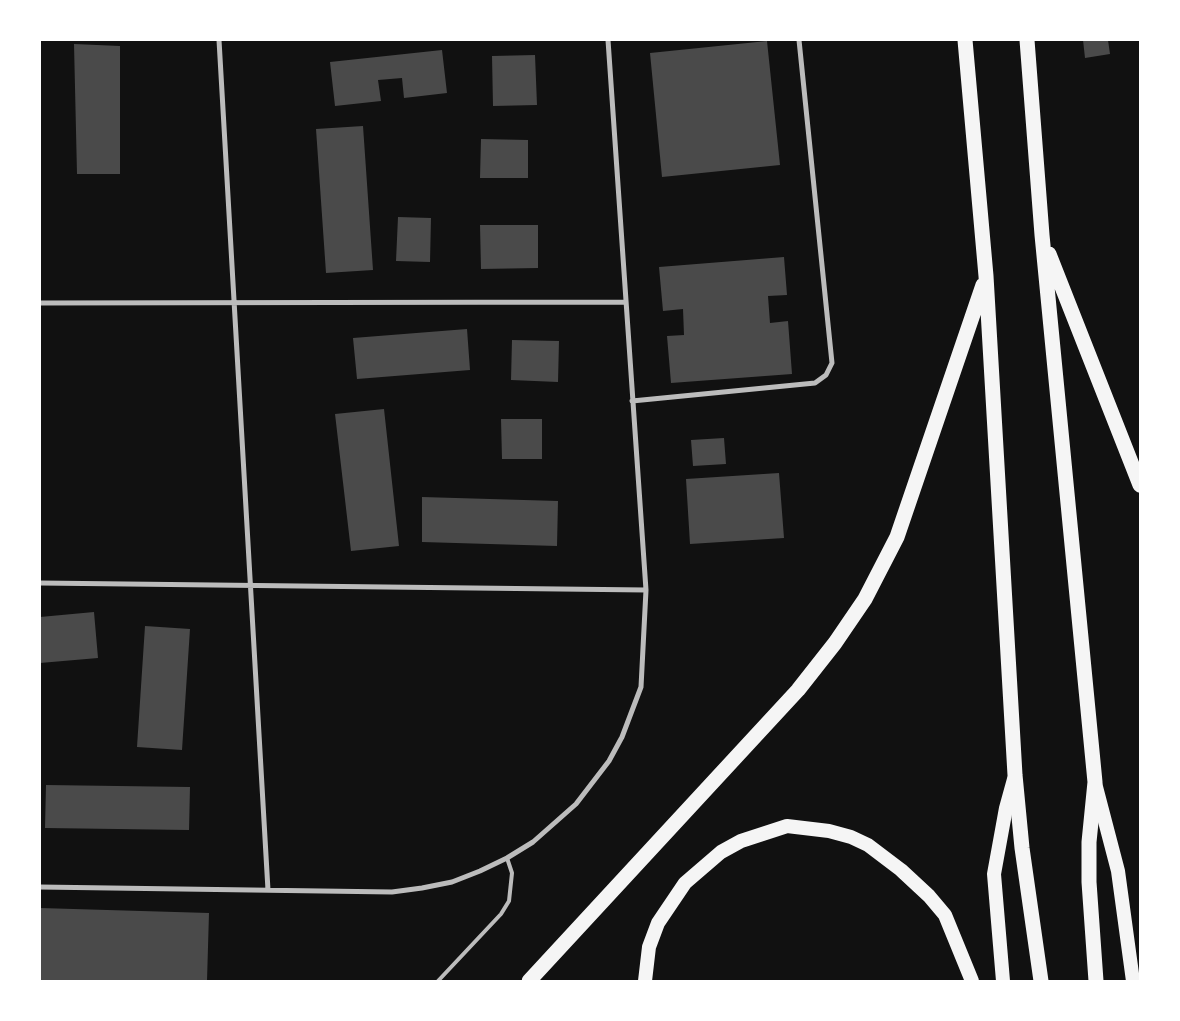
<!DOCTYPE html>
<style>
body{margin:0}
#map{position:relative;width:1180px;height:1021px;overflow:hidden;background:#111;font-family:"Fira Sans",sans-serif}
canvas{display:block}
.frame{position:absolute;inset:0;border:41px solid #fff;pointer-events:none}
</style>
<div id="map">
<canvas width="1180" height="1021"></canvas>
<div class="frame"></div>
</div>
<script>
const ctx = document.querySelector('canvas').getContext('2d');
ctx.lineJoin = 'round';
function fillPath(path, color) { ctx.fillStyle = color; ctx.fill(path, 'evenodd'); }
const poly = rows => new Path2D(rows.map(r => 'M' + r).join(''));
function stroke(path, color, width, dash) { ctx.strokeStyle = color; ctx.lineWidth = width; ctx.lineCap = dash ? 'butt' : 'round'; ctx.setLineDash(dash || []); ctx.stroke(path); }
const building = poly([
 [1083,40,1108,40,1110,54,1085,58],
 [767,41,780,165,662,177,650,53],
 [74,44,120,46,120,174,77,174],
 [442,50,447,93,404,98,402,78,378,80,381,101,335,106,330,62],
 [535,55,537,105,493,106,492,56],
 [363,126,373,270,326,273,316,129],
 [481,139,528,140,528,178,480,178],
 [398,217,431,218,430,262,396,261],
 [480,225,538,225,538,268,481,269],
 [784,257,787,295,768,296,770,323,788,321,792,374,671,383,667,336,684,335,683,309,663,311,659,267],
 [467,329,470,370,357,379,353,338],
 [512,340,559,341,558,382,511,380],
 [384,409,399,546,351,551,335,414],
 [501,419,542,419,542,459,502,459],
 [724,438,726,464,693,466,691,440],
 [779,473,784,538,690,544,686,479],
 [422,497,558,501,557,546,422,542],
 [94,612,98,658,40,663,40,617],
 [145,626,190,629,182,750,137,747],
 [46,785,190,787,189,830,45,828],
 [40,908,209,913,207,981,40,981]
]);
const service = poly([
 [438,981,501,914,509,901,512,873,507,858]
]);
const minor = poly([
 [219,40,268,890],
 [40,303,625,302],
 [632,401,815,383,826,375,832,363,799,40],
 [40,583,646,590],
 [40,887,392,892,422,888,452,882,480,871,507,858,533,842,576,804,609,761,622,737,641,687,646,590,608,40]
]);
const trunk = poly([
 [1095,783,1118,871,1133,981],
 [645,981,649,947,658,923,685,883,721,852,741,841,787,826,829,831,851,837,868,845,901,870,929,896,945,915,972,981],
 [1003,981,994,874,1006,808,1014,779]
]);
const motorway = poly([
 [965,40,986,276,1015,775,1022,848,1041,981],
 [1027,40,1042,235,1095,782,1089,842,1089,882,1096,981],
 [1049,254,1140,485],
 [529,981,798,690,835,643,865,599,897,537,983,285]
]);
fillPath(building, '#4a4a4a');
stroke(service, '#bcbcbc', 4);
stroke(minor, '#bcbcbc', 5);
stroke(trunk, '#f5f5f5', 14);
stroke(motorway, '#f5f5f5', 15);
</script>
